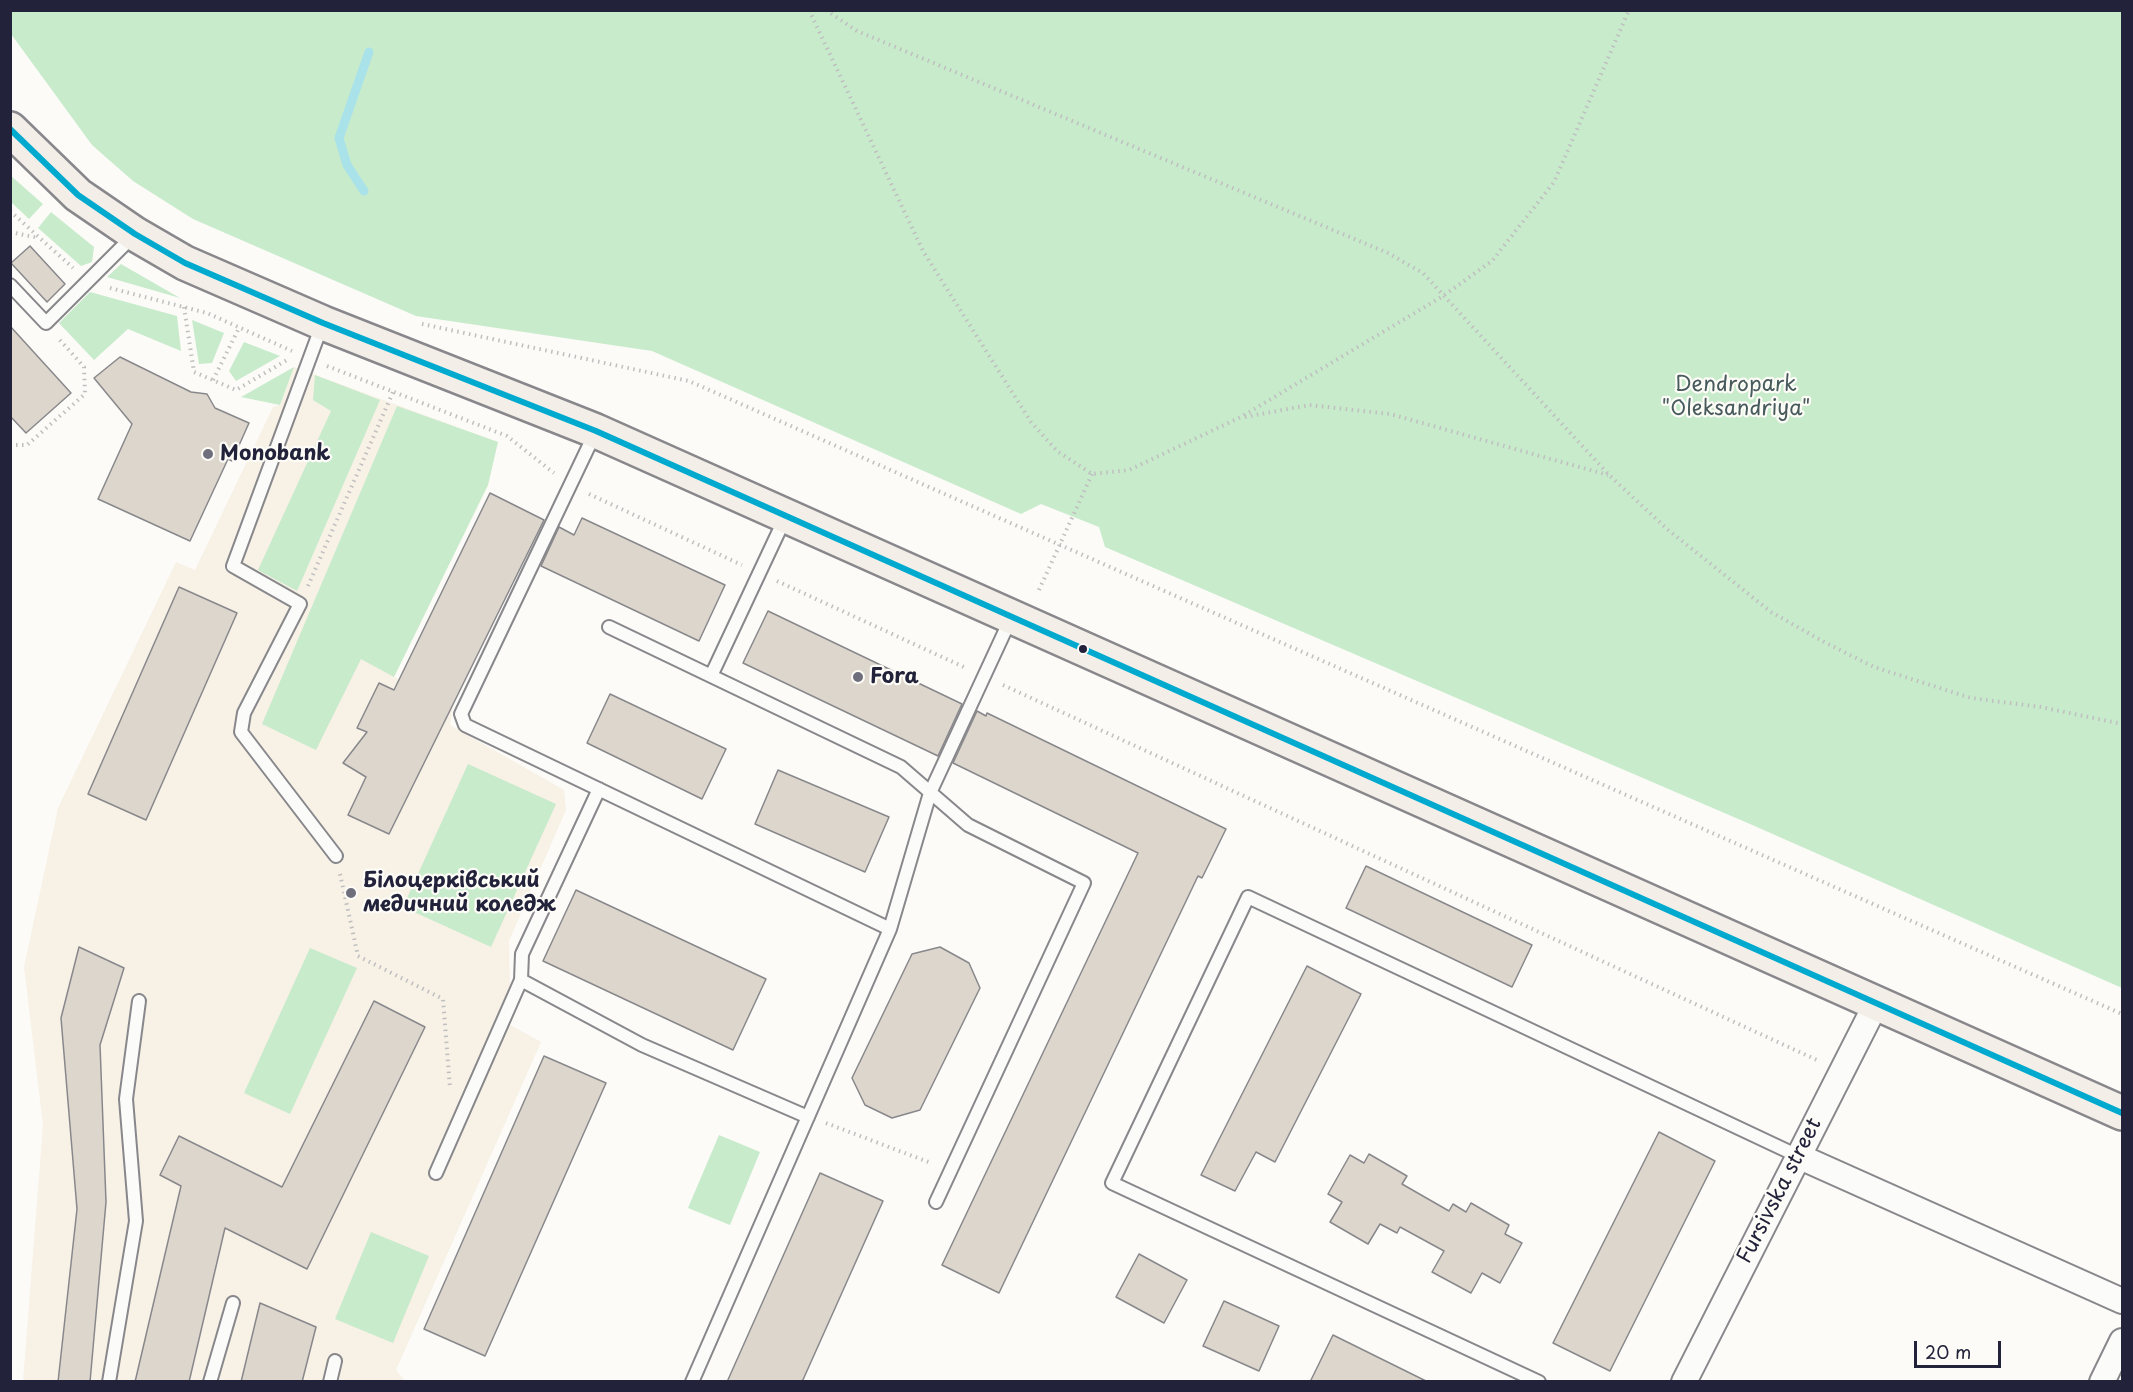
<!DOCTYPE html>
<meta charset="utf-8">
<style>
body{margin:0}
#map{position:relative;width:2133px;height:1392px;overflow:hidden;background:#fcfbf8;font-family:"Playpen Sans",sans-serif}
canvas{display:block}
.frame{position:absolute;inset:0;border:12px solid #22223b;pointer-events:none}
.scale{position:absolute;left:1914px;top:1341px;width:87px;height:27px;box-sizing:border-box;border:3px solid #22223b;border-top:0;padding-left:8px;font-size:18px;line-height:21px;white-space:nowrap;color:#22223b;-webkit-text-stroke:4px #fdfcf7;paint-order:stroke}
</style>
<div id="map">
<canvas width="2133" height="1392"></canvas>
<div class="frame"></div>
<div class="scale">20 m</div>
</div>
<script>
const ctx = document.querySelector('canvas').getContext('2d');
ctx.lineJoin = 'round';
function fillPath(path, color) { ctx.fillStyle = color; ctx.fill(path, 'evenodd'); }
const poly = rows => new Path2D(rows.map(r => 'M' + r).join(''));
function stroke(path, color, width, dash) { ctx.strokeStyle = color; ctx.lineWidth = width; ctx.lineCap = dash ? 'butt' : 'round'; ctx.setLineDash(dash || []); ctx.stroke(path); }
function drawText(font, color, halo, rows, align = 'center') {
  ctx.font = font + ' "Playpen Sans",sans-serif'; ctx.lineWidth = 4.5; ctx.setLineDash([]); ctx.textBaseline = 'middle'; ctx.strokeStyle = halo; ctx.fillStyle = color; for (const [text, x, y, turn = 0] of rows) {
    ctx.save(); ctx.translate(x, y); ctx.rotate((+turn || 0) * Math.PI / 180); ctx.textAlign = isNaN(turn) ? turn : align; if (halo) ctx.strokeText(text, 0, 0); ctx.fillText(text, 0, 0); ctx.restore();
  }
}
const built = poly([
 [294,367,498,442,488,485,394,677,453,706,450,725,564,790,566,810,509,941,510,988,496,1017,541,1042,396,1370,405,1381,23,1382,43,1125,24,967,58,808,176,562,195,570,273,407,280,405]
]);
const green = poly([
 [10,11,2122,11,2122,988,1750,824,1105,547,1099,527,1041,504,1021,514,652,351,416,316,193,219,133,181,92,145,11,34],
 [10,175,43,204,29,219,11,202],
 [51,212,94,247,92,262,81,266,38,228],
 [121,264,180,298,107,277],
 [90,292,177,316,181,351,128,329,94,360,59,323],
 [192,320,224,333,212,363,199,364],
 [244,342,280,356,236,381,229,371],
 [294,367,280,405,241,397],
 [315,375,380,400,297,591,258,570,331,411,313,400],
 [397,406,498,442,488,485,394,677,361,659,316,750,262,724],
 [468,764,556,804,491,947,403,907],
 [310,948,357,968,290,1114,244,1093],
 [719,1135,760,1152,730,1225,688,1208],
 [371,1232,429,1256,393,1343,335,1319]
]);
const stream = poly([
 [364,191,347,165,339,138,369,52]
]);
const building = poly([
 [30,246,65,284,47,302,11,263,30,246],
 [10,326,71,393,26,433,10,416,10,326],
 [120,357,191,392,207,394,215,408,249,423,232,461,228,459,190,541,98,499,132,424,94,378,120,357],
 [490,493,544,520,389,834,348,815,366,777,343,763,367,732,357,728,379,683,394,690,490,493],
 [582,518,725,585,699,641,541,566,559,527,574,535,582,518],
 [179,587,237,613,146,820,88,794,179,587],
 [768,611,962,704,938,756,743,663,768,611],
 [610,694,726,749,702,799,587,743,610,694],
 [977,711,986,716,987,713,1226,829,1202,878,1198,876,999,1293,942,1265,1138,853,953,763,977,711],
 [778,770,889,817,865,872,755,824,778,770],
 [1366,866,1532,945,1512,987,1346,908,1366,866],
 [576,890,766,979,733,1050,543,961,576,890],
 [79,947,124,968,100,1045,106,1202,90,1382,58,1382,77,1209,61,1018,79,947],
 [940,947,969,963,980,988,920,1110,892,1118,865,1105,852,1078,912,954,940,947],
 [1307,966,1361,994,1275,1162,1256,1152,1235,1191,1201,1175,1307,966],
 [374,1001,425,1027,307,1269,225,1228,189,1382,135,1382,181,1186,160,1175,179,1136,282,1187,374,1001],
 [544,1056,606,1083,485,1356,424,1329,544,1056],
 [1659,1132,1715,1161,1610,1371,1553,1343,1659,1132],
 [1369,1154,1407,1176,1402,1184,1449,1211,1453,1204,1466,1212,1471,1203,1509,1225,1505,1234,1522,1243,1500,1283,1482,1273,1471,1293,1432,1272,1444,1251,1400,1227,1397,1233,1380,1224,1368,1244,1330,1222,1342,1202,1328,1194,1350,1155,1364,1163,1369,1154],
 [820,1173,883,1201,802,1382,727,1382,820,1173],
 [1139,1254,1187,1280,1164,1323,1116,1297,1139,1254],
 [1224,1301,1279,1326,1259,1371,1203,1346,1224,1301],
 [260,1303,316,1327,302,1382,241,1382,260,1303],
 [1333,1335,1428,1382,1310,1382,1333,1335]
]);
const path = poly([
 [809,10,923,251,1031,422,1057,451,1092,474,1129,470,1241,417,1443,296,1492,261,1554,182,1629,10],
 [826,10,857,31,1388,253,1423,273,1609,475,1667,529,1771,612,1826,643,1874,667,1971,698,2041,707,2122,724],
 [10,211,73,268],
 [10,232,39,238],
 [110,288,207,313,292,351],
 [184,307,194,372,236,390,287,360],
 [422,324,689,381,2122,1014],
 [327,366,507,436,554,473],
 [213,380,239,328],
 [1245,417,1309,405,1390,414,1608,475],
 [10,445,27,445,85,394,84,367,59,339],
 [589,494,742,565],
 [777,581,966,668],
 [308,586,393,392],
 [1039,590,1092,474],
 [1003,685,1819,1061],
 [340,874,358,956,443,999,450,1088],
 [826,1123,931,1163]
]);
const service = poly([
 [10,285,46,323,133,236],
 [322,325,233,566,300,604,244,713,241,732,336,856],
 [596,431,461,714,465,725,890,929],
 [609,627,901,767,968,825,1084,883,936,1202],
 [711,676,786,516],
 [521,980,642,1045,808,1117],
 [436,1173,521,980,522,954,599,789],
 [109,1382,136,1221,126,1099,139,1001],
 [210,1382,233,1303],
 [330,1382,335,1361],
 [692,1382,890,929,930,793,1011,618],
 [1539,1382,1112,1183,1248,897,1798,1156]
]);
const minor = poly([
 [1798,1156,2122,1301],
 [1684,1382,1877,1002],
 [2102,1382,2122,1341]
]);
const primary = poly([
 [10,129,78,195,135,234,185,263,323,323,596,431,2122,1113]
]);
const bus1 = poly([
 [10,129,78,195,135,234,185,263,323,323,596,431,2122,1113]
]);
const markers = [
 [208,454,6,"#6e6e7d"],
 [1083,649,5,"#22223b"],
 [858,677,6,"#6e6e7d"],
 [351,893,6,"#6e6e7d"]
];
const parkNames = [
 ["Dendropark",1736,385],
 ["\"Oleksandriya\"",1736,409]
];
const poiNames = [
 ["Monobank",220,454],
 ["Fora",870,677],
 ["Білоцерківський",363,881],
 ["медичний коледж",363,905]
];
const streetNames = [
 ["Fursivska street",1780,1191,-63]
];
fillPath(built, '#f7f1e6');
fillPath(green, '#c8ebcc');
stroke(stream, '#aae2e9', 9);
fillPath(building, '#ddd6cc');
stroke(building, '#88888c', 1.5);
stroke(service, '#88888c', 16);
stroke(minor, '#88888c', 28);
stroke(primary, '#88888c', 38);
stroke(path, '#bfbfc0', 4, [1.5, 4.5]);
stroke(service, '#fbfbf9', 12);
stroke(minor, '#fbfbf9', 24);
stroke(primary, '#f3eee7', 33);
stroke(bus1, '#00a9ce', 6);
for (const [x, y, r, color] of markers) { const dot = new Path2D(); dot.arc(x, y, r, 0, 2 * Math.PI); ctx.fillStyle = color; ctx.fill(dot); stroke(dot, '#fdfcf7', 2); }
drawText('21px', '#475a5c', '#fdfcf7', parkNames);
drawText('bold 21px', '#22223b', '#fdfcf7', poiNames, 'left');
drawText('21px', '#22223b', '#fdfcf7', streetNames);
</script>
